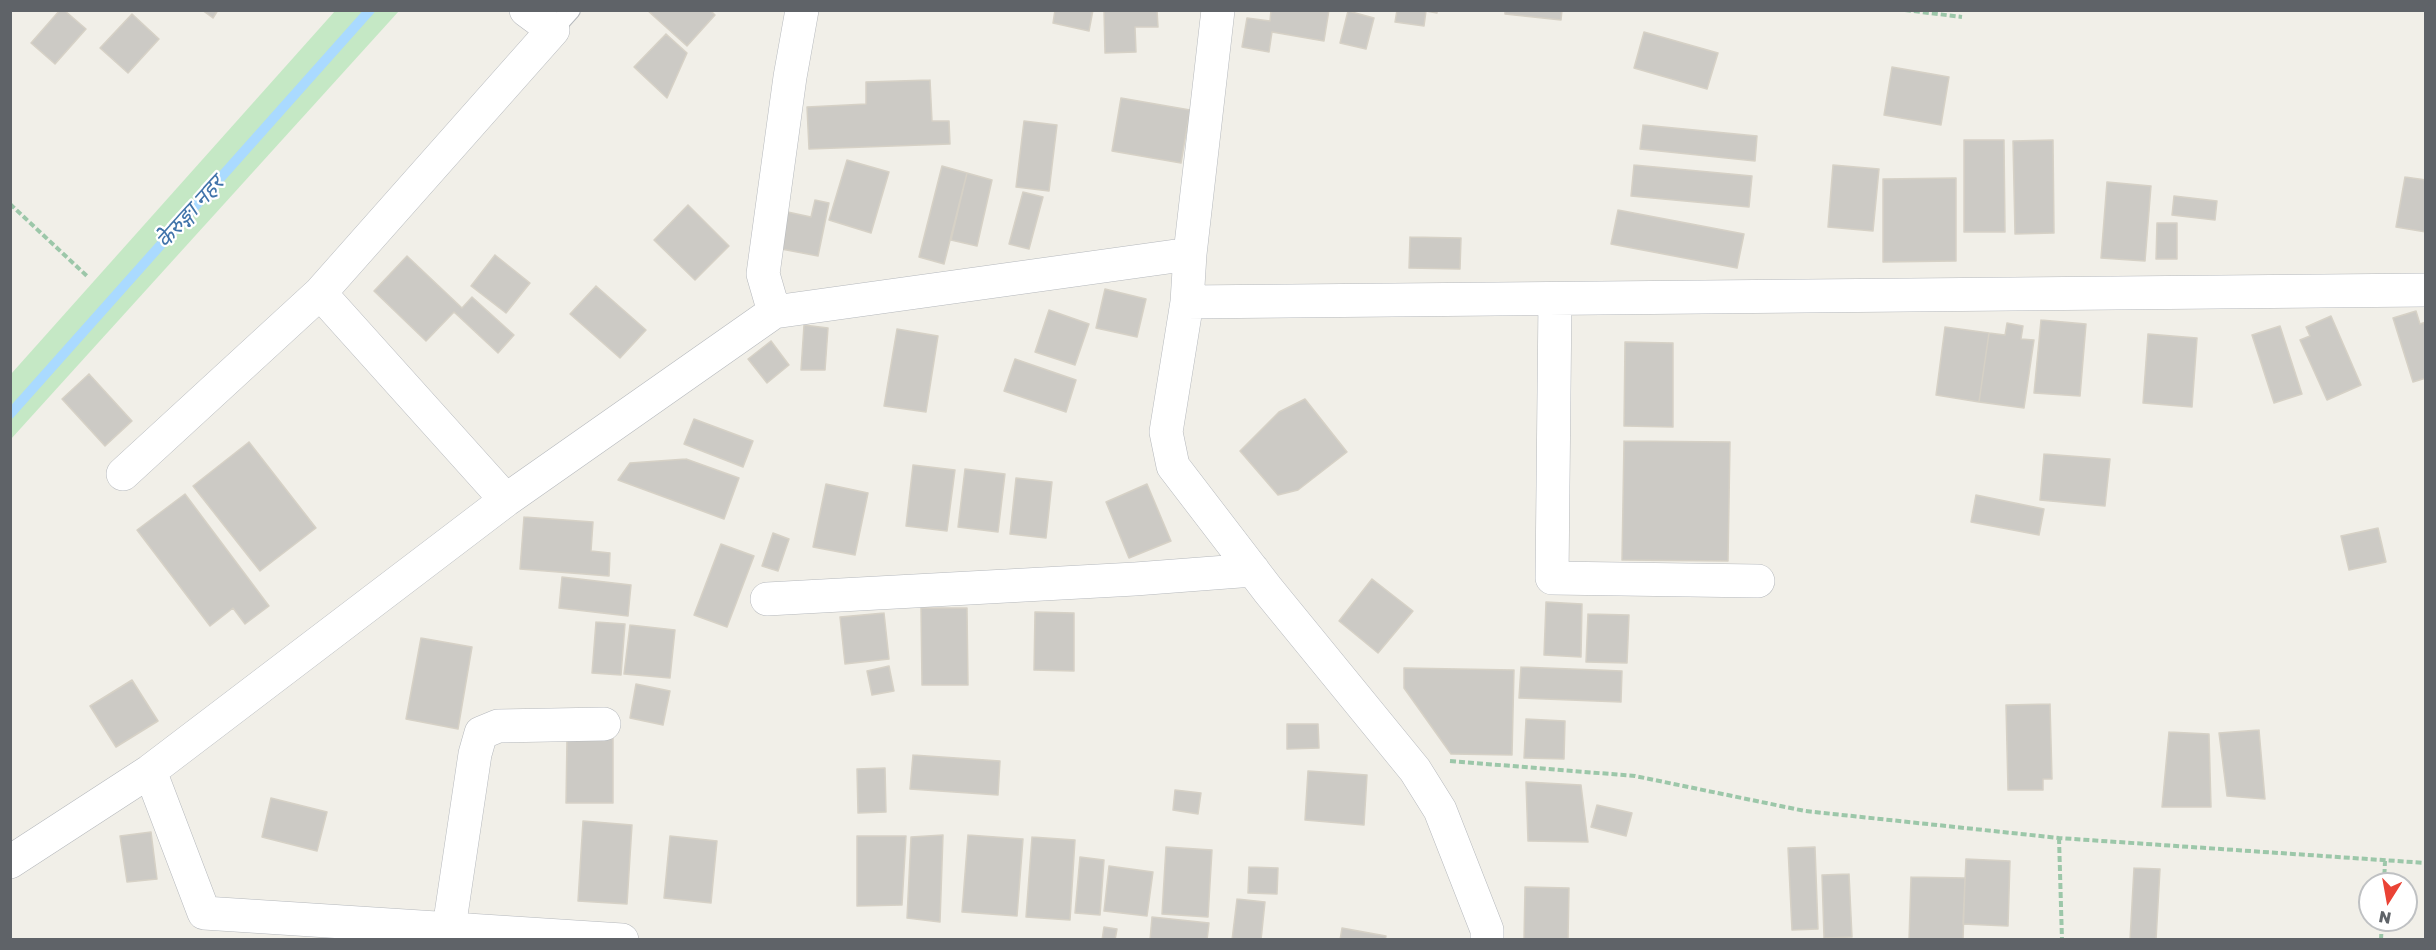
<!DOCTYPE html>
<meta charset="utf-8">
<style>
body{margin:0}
#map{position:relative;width:2436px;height:950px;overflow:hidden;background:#f1efe8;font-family:"Golos Text",sans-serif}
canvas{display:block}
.frame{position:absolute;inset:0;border:12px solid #5f6368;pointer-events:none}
.north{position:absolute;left:2358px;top:872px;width:60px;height:60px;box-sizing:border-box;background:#fff;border:2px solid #bfc1c3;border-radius:50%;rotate:191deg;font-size:16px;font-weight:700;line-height:24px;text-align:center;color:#5f6368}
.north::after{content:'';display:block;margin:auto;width:21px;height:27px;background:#ea4335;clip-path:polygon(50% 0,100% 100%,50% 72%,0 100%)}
</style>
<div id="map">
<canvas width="2436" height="950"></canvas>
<div class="frame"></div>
<div class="north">N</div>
</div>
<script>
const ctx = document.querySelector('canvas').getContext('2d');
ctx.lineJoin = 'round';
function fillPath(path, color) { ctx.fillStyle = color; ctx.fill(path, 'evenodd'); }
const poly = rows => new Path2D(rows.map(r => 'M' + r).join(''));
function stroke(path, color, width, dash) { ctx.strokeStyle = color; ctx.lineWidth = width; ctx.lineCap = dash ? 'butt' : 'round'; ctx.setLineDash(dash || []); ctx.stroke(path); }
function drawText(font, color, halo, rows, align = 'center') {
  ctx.font = font + ' "Golos Text","Noto Sans Devanagari",sans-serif'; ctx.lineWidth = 4.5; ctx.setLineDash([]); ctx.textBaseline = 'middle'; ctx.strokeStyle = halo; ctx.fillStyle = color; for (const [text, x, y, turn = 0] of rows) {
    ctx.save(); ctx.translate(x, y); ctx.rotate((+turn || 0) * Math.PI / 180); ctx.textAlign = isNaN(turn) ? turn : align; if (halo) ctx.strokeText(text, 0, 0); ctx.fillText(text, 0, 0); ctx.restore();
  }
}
const green = poly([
 [335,11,399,11,11,439,11,374]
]);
const stream = poly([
 [10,414,370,10]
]);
const building = poly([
 [60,10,64,10,86,29,55,64,31,43,60,10],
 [202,10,218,10,213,18,202,10],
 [647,10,710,10,715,15,687,46,647,10],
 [1055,10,1093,10,1089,31,1053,23,1055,10],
 [1104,10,1157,10,1158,27,1135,27,1136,52,1105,53,1104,10],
 [1271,10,1329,10,1324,41,1272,32,1269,52,1242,47,1247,18,1270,21,1271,10],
 [1397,10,1437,10,1437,13,1426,11,1424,26,1395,22,1397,10],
 [1505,10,1562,10,1561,20,1505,14,1505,10],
 [1348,11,1374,18,1366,49,1340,43,1348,11],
 [132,14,159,39,128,73,100,48,132,14],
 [1644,32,1718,53,1707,89,1634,68,1644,32],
 [666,34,687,53,667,98,634,67,666,34],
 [1892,67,1949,77,1941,125,1884,115,1892,67],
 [930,80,932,121,949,121,950,144,809,149,807,107,866,104,866,82,930,80],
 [1121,98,1190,110,1181,163,1112,151,1121,98],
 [1024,121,1057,125,1049,191,1016,187,1024,121],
 [1643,125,1757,136,1755,161,1640,149,1643,125],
 [1964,140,2004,140,2005,232,1964,232,1964,140],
 [2053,140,2054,233,2015,234,2013,141,2053,140],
 [847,160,889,172,871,233,829,220,847,160],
 [1634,165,1752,176,1749,207,1631,196,1634,165],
 [1833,165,1879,169,1873,231,1828,227,1833,165],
 [942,166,967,173,944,264,919,257,942,166],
 [967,173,992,180,977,246,951,240,967,173],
 [2405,177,2426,180,2426,232,2396,227,2405,177],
 [1956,178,1956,261,1883,262,1883,179,1956,178],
 [2107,182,2151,186,2145,261,2101,258,2107,182],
 [1023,192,1043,197,1029,249,1009,244,1023,192],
 [2174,196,2217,201,2215,220,2172,215,2174,196],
 [815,200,829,203,818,256,776,248,783,211,811,217,815,200],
 [688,205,729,246,695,280,654,240,688,205],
 [1618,210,1744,234,1737,268,1611,244,1618,210],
 [2157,223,2177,223,2177,259,2156,259,2157,223],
 [1410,237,1461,238,1460,269,1409,268,1410,237],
 [495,255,530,283,506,313,471,286,495,255],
 [407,256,462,308,472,297,514,335,498,353,454,312,426,341,374,291,407,256],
 [596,286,646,330,620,358,570,314,596,286],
 [1105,289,1146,299,1137,337,1096,328,1105,289],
 [1049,310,1089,324,1075,365,1035,352,1049,310],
 [2416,311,2420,324,2426,322,2426,378,2413,382,2393,318,2416,311],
 [2331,316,2361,385,2327,400,2300,340,2310,336,2306,327,2331,316],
 [2041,320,2086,324,2080,396,2034,393,2041,320],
 [2007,323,2023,326,2021,339,2034,340,2024,408,1979,402,1989,333,2005,335,2007,323],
 [804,325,828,328,825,370,801,370,804,325],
 [2280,326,2302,394,2274,403,2252,335,2280,326],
 [1945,327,1989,333,1979,402,1936,395,1945,327],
 [897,329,938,336,926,412,884,406,897,329],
 [2148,334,2197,338,2192,407,2143,403,2148,334],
 [771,341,789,365,767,383,748,359,771,341],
 [1625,342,1673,343,1673,427,1624,426,1625,342],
 [1015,359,1076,380,1066,412,1004,391,1015,359],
 [89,374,132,421,105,446,62,399,89,374],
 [1305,399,1347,452,1298,490,1278,495,1240,451,1279,412,1305,399],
 [694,419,753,441,743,467,684,444,694,419],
 [1624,441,1730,442,1728,561,1622,560,1624,441],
 [249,442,316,528,260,571,193,486,249,442],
 [2044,454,2110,459,2105,506,2040,500,2044,454],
 [686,459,739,478,724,519,618,480,630,463,686,459],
 [913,465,955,470,947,531,906,526,913,465],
 [965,469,1005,474,998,532,958,527,965,469],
 [1016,478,1052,482,1046,538,1010,534,1016,478],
 [826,484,868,493,855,555,813,547,826,484],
 [1147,484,1171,541,1129,558,1106,502,1147,484],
 [185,494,269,606,245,624,233,608,210,626,137,530,185,494],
 [1976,495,2044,509,2039,535,1971,522,1976,495],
 [524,517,593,522,591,551,610,553,609,576,520,569,524,517],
 [2378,528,2386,562,2349,570,2341,536,2378,528],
 [773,533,789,539,778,571,762,566,773,533],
 [721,544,754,556,727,627,694,615,721,544],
 [562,577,631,585,628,616,559,608,562,577],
 [1372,579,1413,611,1378,653,1339,621,1372,579],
 [1546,602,1582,604,1581,657,1544,655,1546,602],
 [921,608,967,608,968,685,922,685,921,608],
 [1035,612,1074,613,1074,671,1034,670,1035,612],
 [884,613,889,659,845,664,840,617,884,613],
 [1588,614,1629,615,1627,663,1586,662,1588,614],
 [596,622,625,624,621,675,592,673,596,622],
 [630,625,675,630,670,678,624,674,630,625],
 [421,638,472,647,458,729,406,719,421,638],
 [889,666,894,691,872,695,867,671,889,666],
 [1521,667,1622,671,1621,702,1519,698,1521,667],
 [1404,668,1514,670,1512,755,1451,754,1404,688,1404,668],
 [132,680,158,721,116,747,90,706,132,680],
 [636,684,670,691,663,725,630,718,636,684],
 [2050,704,2052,779,2043,779,2043,790,2008,790,2006,705,2050,704],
 [1526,719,1565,721,1564,759,1524,758,1526,719],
 [1287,724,1318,724,1319,748,1287,749,1287,724],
 [2259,730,2265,799,2227,796,2219,733,2259,730],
 [2169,732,2209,734,2211,807,2162,807,2169,732],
 [567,738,613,738,613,803,566,803,567,738],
 [913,755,1000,761,998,795,910,789,913,755],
 [885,768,886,812,858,813,857,769,885,768],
 [1308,771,1367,775,1364,825,1305,820,1308,771],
 [1526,782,1581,785,1588,842,1528,841,1526,782],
 [1175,790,1201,793,1198,814,1173,810,1175,790],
 [271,798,327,812,317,851,262,837,271,798],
 [1597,805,1632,813,1626,836,1591,827,1597,805],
 [583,821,632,825,627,904,578,901,583,821],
 [151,832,157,879,127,882,120,836,151,832],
 [943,835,940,922,907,918,911,837,943,835],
 [968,835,1023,839,1017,916,962,912,968,835],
 [670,836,717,841,711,903,664,898,670,836],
 [857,836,906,836,902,905,857,906,857,836],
 [1032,837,1075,840,1070,920,1026,917,1032,837],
 [1166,847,1212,850,1208,917,1162,914,1166,847],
 [1815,847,1818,929,1792,930,1788,848,1815,847],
 [1080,857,1104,860,1100,915,1075,913,1080,857],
 [1966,859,2010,861,2008,926,1963,924,1966,859],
 [1109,866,1153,872,1147,916,1104,911,1109,866],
 [1249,867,1278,868,1277,894,1248,893,1249,867],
 [2134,868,2160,869,2156,940,2130,940,2134,868],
 [1849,874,1852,937,1824,938,1822,875,1849,874],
 [1911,877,1965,878,1963,940,1909,940,1911,877],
 [1525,887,1569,888,1568,940,1524,940,1525,887],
 [1237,899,1265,902,1261,940,1232,940,1237,899],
 [1152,917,1209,923,1207,940,1150,940,1152,917],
 [1104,927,1117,929,1115,940,1102,940,1104,927],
 [1342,928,1386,936,1385,940,1340,940,1342,928]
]);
const path = poly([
 [1905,10,1962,17],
 [10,204,88,277],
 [1450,761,1635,776,1805,811,2059,838,2426,863],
 [2059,838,2062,940],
 [2384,884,2385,861],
 [2381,940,2382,920]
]);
const lane = poly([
 [553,30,571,10]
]);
const street = poly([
 [1218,10,1190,254,1187,302,1166,432,1173,466,1268,590,1415,770,1440,810,1487,930,1487,940],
 [1555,299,1552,578,1758,581],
 [1187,302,2426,290],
 [774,312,763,274,790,77,802,10],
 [123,474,320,293],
 [506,500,320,293,553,30,526,10],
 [767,599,1135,579,1253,570],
 [150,771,204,913,622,940],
 [10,862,150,771,506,500,774,312,1190,254],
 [449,928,475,754,481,733,498,726,604,724]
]);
const waterNames = [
 ["केेरुङ्गा नहर",190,212,-48]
];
fillPath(green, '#c5e8c5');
stroke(stream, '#aadaff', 10);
fillPath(building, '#cccac5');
stroke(building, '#d6d1c6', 1.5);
stroke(lane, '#b5b8bc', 20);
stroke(street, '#b5b8bc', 34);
stroke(path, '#9cc7a9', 4, [6, 3]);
stroke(lane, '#fff', 18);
stroke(street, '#fff', 33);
drawText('italic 22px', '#4174aa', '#fff', waterNames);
</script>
